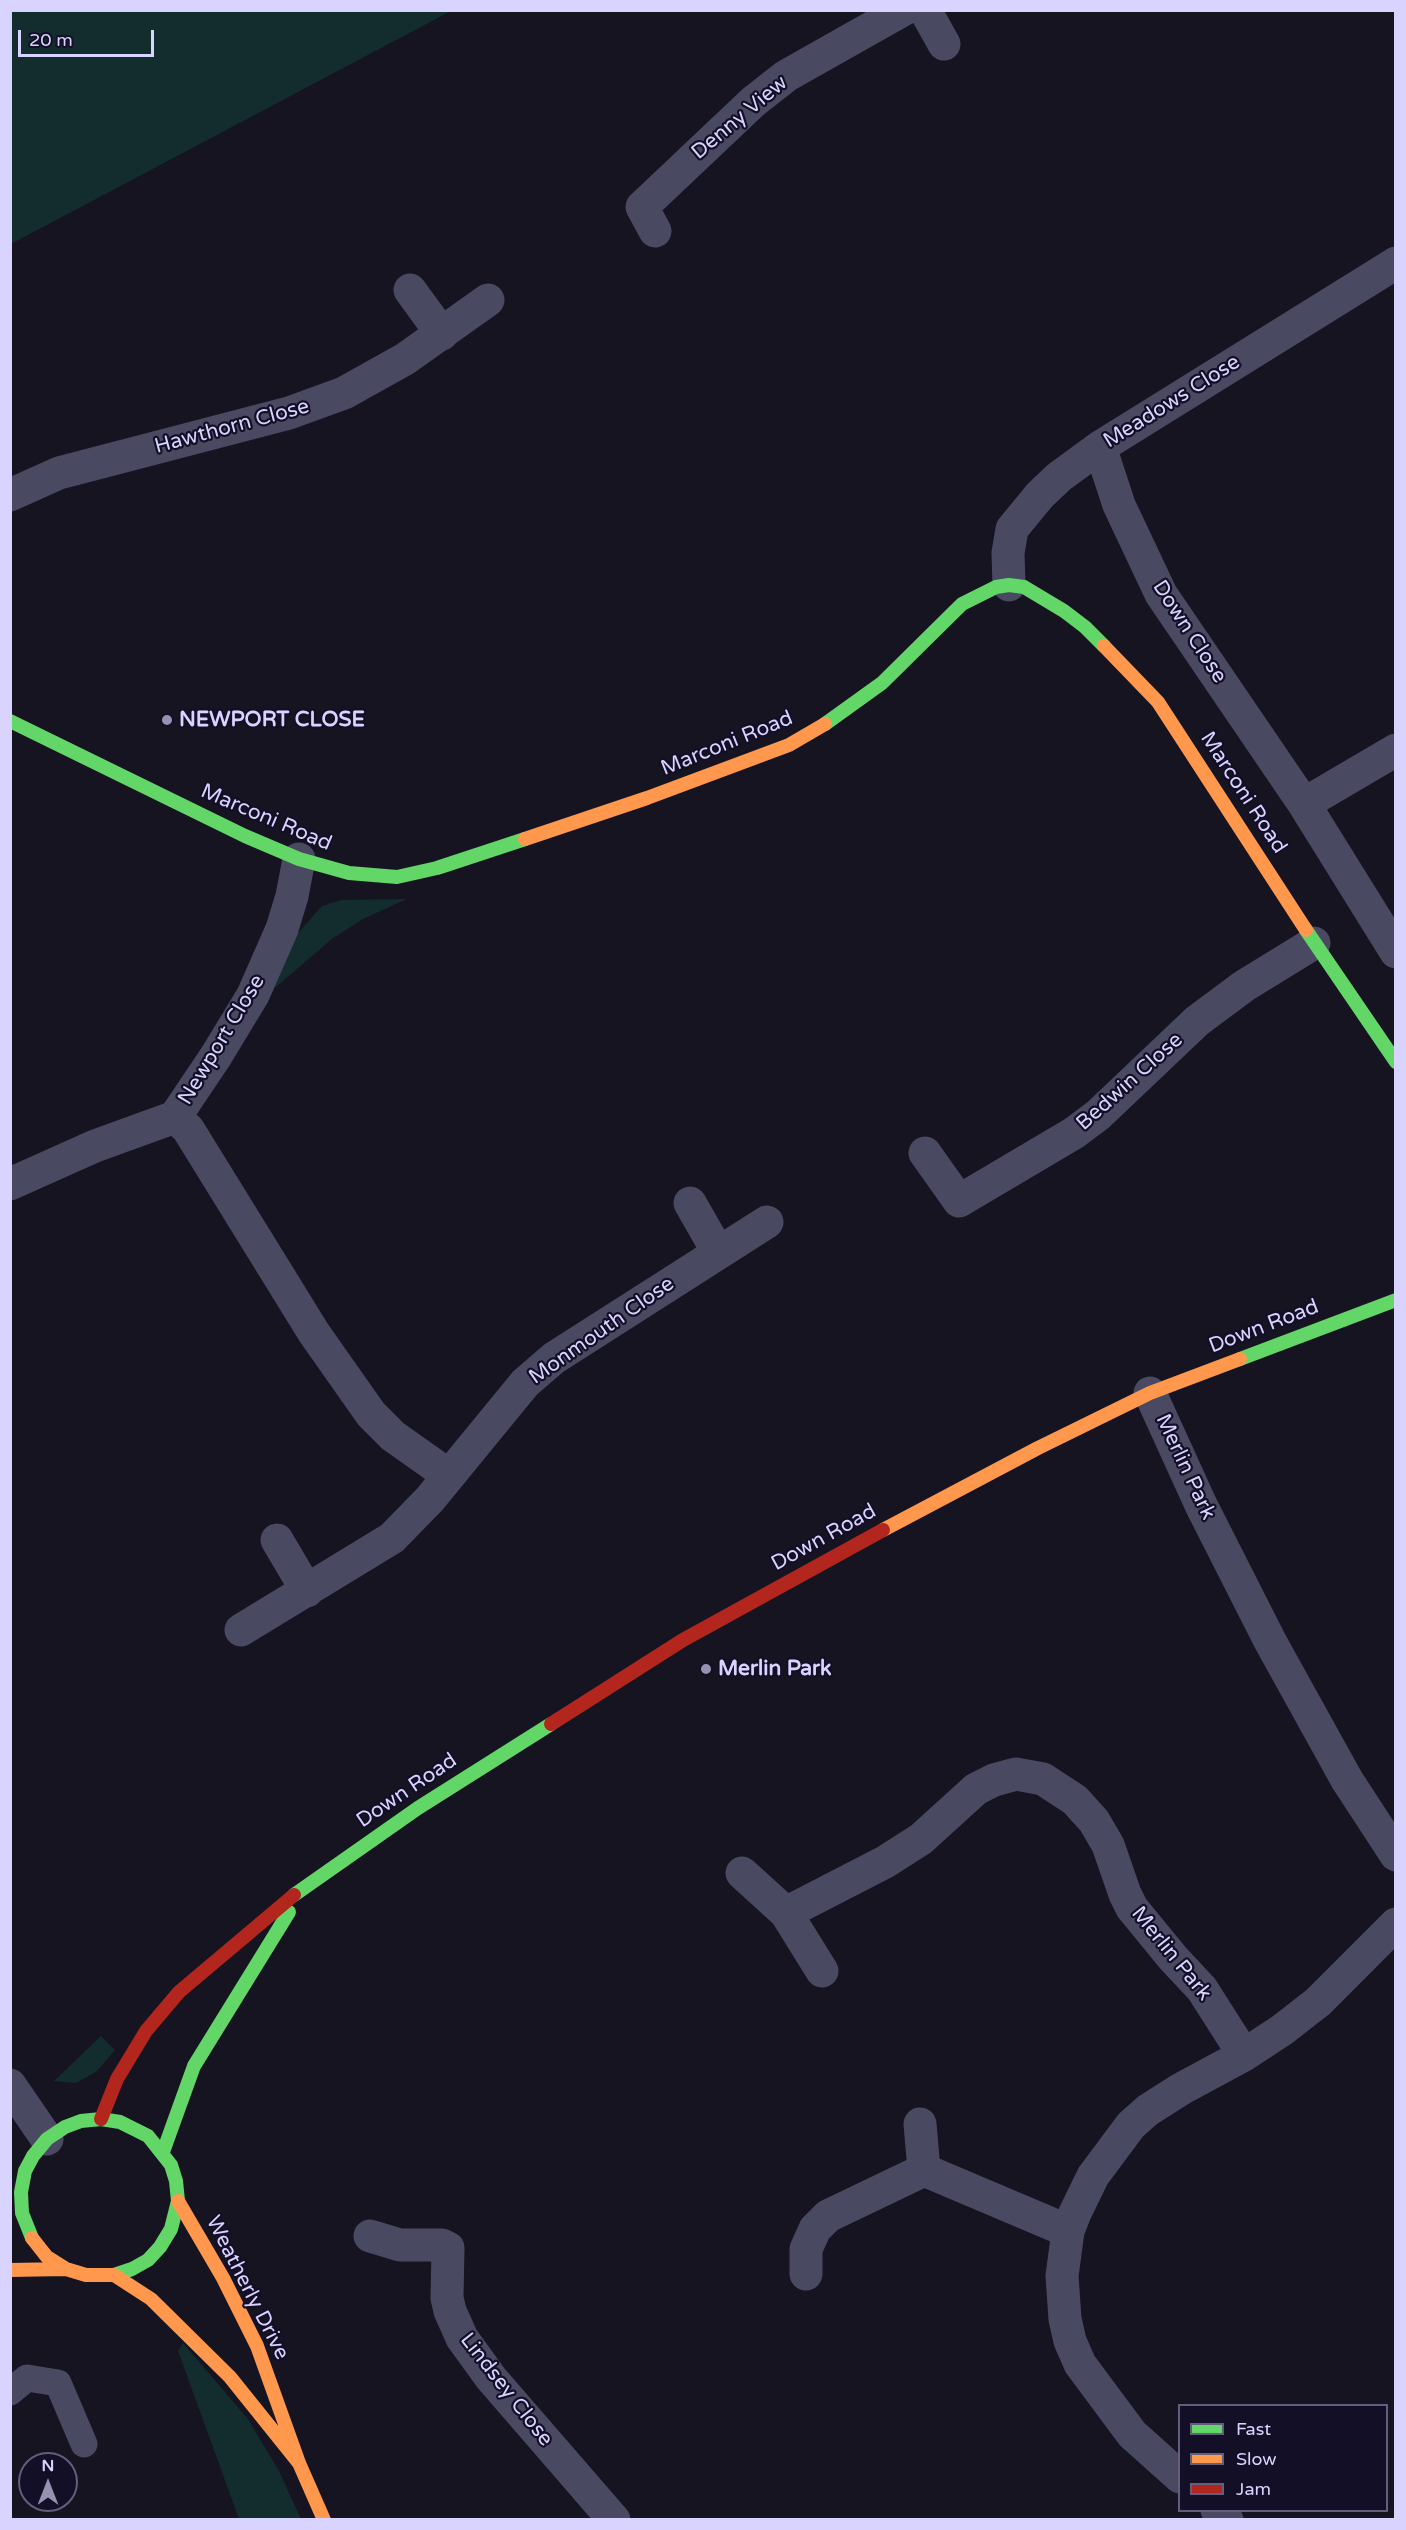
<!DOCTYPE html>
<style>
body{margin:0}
#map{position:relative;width:1406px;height:2530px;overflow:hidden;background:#161421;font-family:"Varela Round",sans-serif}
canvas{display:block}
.frame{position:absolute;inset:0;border:12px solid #d9d4ff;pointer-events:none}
.legend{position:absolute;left:1178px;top:2404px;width:210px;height:108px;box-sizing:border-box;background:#130f26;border:2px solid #625e7d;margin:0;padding:8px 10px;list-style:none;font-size:18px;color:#d9d4ff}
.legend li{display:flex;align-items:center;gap:12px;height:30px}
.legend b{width:30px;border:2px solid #625e7d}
.north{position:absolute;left:18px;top:2452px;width:60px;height:60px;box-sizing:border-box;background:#130f26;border:2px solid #625e7d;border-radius:50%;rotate:0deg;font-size:16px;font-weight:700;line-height:24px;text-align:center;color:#d9d4ff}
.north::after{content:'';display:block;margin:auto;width:21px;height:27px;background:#9591b1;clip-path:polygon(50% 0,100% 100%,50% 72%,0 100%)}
.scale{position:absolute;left:18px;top:30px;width:136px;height:27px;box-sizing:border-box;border:3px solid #d9d4ff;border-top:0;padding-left:8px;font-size:18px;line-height:21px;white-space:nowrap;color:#d9d4ff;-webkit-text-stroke:4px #130f26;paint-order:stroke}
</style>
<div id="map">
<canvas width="1406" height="2530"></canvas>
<div class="frame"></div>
<ul class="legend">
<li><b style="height:8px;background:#63d668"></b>Fast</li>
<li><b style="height:8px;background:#ff974d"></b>Slow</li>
<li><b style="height:8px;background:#b3261e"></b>Jam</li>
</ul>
<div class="north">N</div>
<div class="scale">20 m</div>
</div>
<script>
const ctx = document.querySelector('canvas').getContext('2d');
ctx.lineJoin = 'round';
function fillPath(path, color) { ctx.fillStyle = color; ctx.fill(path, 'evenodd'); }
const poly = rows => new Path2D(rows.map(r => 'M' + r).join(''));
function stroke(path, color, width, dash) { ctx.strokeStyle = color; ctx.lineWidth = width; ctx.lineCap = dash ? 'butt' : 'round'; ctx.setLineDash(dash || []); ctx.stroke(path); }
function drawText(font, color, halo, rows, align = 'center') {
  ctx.font = font + ' "Varela Round",sans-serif'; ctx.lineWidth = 4.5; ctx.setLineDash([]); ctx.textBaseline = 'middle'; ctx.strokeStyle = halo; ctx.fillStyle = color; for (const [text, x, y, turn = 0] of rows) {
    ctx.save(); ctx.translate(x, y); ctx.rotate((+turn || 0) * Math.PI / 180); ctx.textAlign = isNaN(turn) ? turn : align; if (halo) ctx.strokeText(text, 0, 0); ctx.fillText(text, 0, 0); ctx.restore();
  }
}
const green = poly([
 [11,10,451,10,451,11,11,244],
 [407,899,363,919,333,938,276,987,273,986,297,934,322,906,341,900],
 [101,2036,115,2050,96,2072,76,2083,54,2081],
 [183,2343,248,2419,279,2471,301,2519,239,2519,178,2351]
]);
const lane = poly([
 [10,2392,27,2378,58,2383,84,2444]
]);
const street = poly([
 [925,10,944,44],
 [655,231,642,207,753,102,786,76,903,10],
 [410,290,442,334],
 [1100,447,1119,505,1161,594,1304,804,1396,952],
 [10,495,59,473,289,413,344,393,405,359,488,300],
 [1009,585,1008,553,1012,529,1040,495,1059,477,1100,447,1396,263],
 [1304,804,1396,750],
 [175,1117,188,1129,314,1333,371,1414,393,1436,448,1475],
 [925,1153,959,1201,1074,1133,1098,1115,1197,1021,1244,986,1314,943],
 [10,1184,95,1146,175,1117,216,1056,253,995,282,929,292,896,299,859],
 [690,1203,718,1252],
 [1150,1393,1201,1505,1270,1641,1347,1780,1396,1855],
 [277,1540,307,1591],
 [241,1630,392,1538,430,1499,525,1383,554,1358,767,1222],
 [742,1873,786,1913,822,1971],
 [786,1913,885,1862,921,1839,976,1789,994,1780,1016,1774,1043,1779,1075,1800,1094,1821,1108,1845,1125,1894,1132,1908,1173,1958,1202,1989,1244,2055],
 [10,2085,47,2139],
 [920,2124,924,2170],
 [370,2236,400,2245,442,2245,448,2248,447,2298,450,2311,462,2338,491,2378,614,2520],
 [806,2274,806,2249,815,2229,828,2216,924,2170,1068,2231],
 [1180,2477,1132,2434,1080,2364,1070,2341,1065,2319,1062,2276,1068,2231,1075,2213,1093,2176,1131,2125,1148,2110,1181,2089,1244,2055,1282,2030,1318,2002,1396,1924],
 [1217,2510,1227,2520]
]);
const fast = poly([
 [10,721,245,836,299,859,349,873,397,877,437,868,525,839],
 [825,724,882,683,962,604,996,587,1009,585,1024,587,1064,611,1085,627,1104,646],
 [1306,930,1396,1062],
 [1240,1359,1396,1300],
 [294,1895,418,1808,551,1724],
 [163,2152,194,2066,289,1912],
 [32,2238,22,2213,21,2192,25,2171,33,2156,47,2139,65,2127,81,2121,101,2119,120,2122,148,2136,171,2165,176,2181,178,2201,171,2229,160,2247,148,2260,132,2269,114,2275]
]);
const slow = poly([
 [1104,646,1158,702,1306,930],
 [525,839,647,798,789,745,825,724],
 [883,1530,1038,1448,1150,1393,1240,1359],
 [178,2201,223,2278,257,2346,299,2463,324,2520],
 [32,2238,47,2257,66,2269,86,2275,114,2275,151,2299,230,2377,299,2463],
 [10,2270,66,2269]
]);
const jam = poly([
 [551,1724,683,1640,883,1530],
 [101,2119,117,2079,146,2031,179,1992,294,1895]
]);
const markers = [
 [167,720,6,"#9591b1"],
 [706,1669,6,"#9591b1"]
];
const streetNames = [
 ["Denny View",740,118,-40],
 ["Meadows Close",1172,402,-32],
 ["Hawthorn Close",232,427,-15],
 ["Down Close",1189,632,57],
 ["Marconi Road",727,744,-22],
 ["Marconi Road",1243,793,57],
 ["Marconi Road",266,818,23],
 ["Newport Close",222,1040,-59],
 ["Bedwin Close",1130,1082,-42],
 ["Down Road",1264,1327,-21],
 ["Monmouth Close",602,1331,-35],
 ["Merlin Park",1185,1467,65],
 ["Down Road",824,1538,-29],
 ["Down Road",407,1791,-34],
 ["Merlin Park",1171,1954,51],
 ["Weatherly Drive",247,2288,63],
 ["Lindsey Close",506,2390,52]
];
const poiNames = [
 ["NEWPORT CLOSE",179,720],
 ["Merlin Park",718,1669]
];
fillPath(green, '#132c2d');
stroke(lane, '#4a4962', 27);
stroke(street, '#4a4962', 33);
stroke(fast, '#63d668', 14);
stroke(slow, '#ff974d', 14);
stroke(jam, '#b3261e', 14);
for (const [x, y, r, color] of markers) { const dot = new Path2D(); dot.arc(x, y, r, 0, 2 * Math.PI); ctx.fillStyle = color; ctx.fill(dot); stroke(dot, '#130f26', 2); }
drawText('21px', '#d9d4ff', '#130f26', streetNames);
drawText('bold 21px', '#d9d4ff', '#130f26', poiNames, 'left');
</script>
